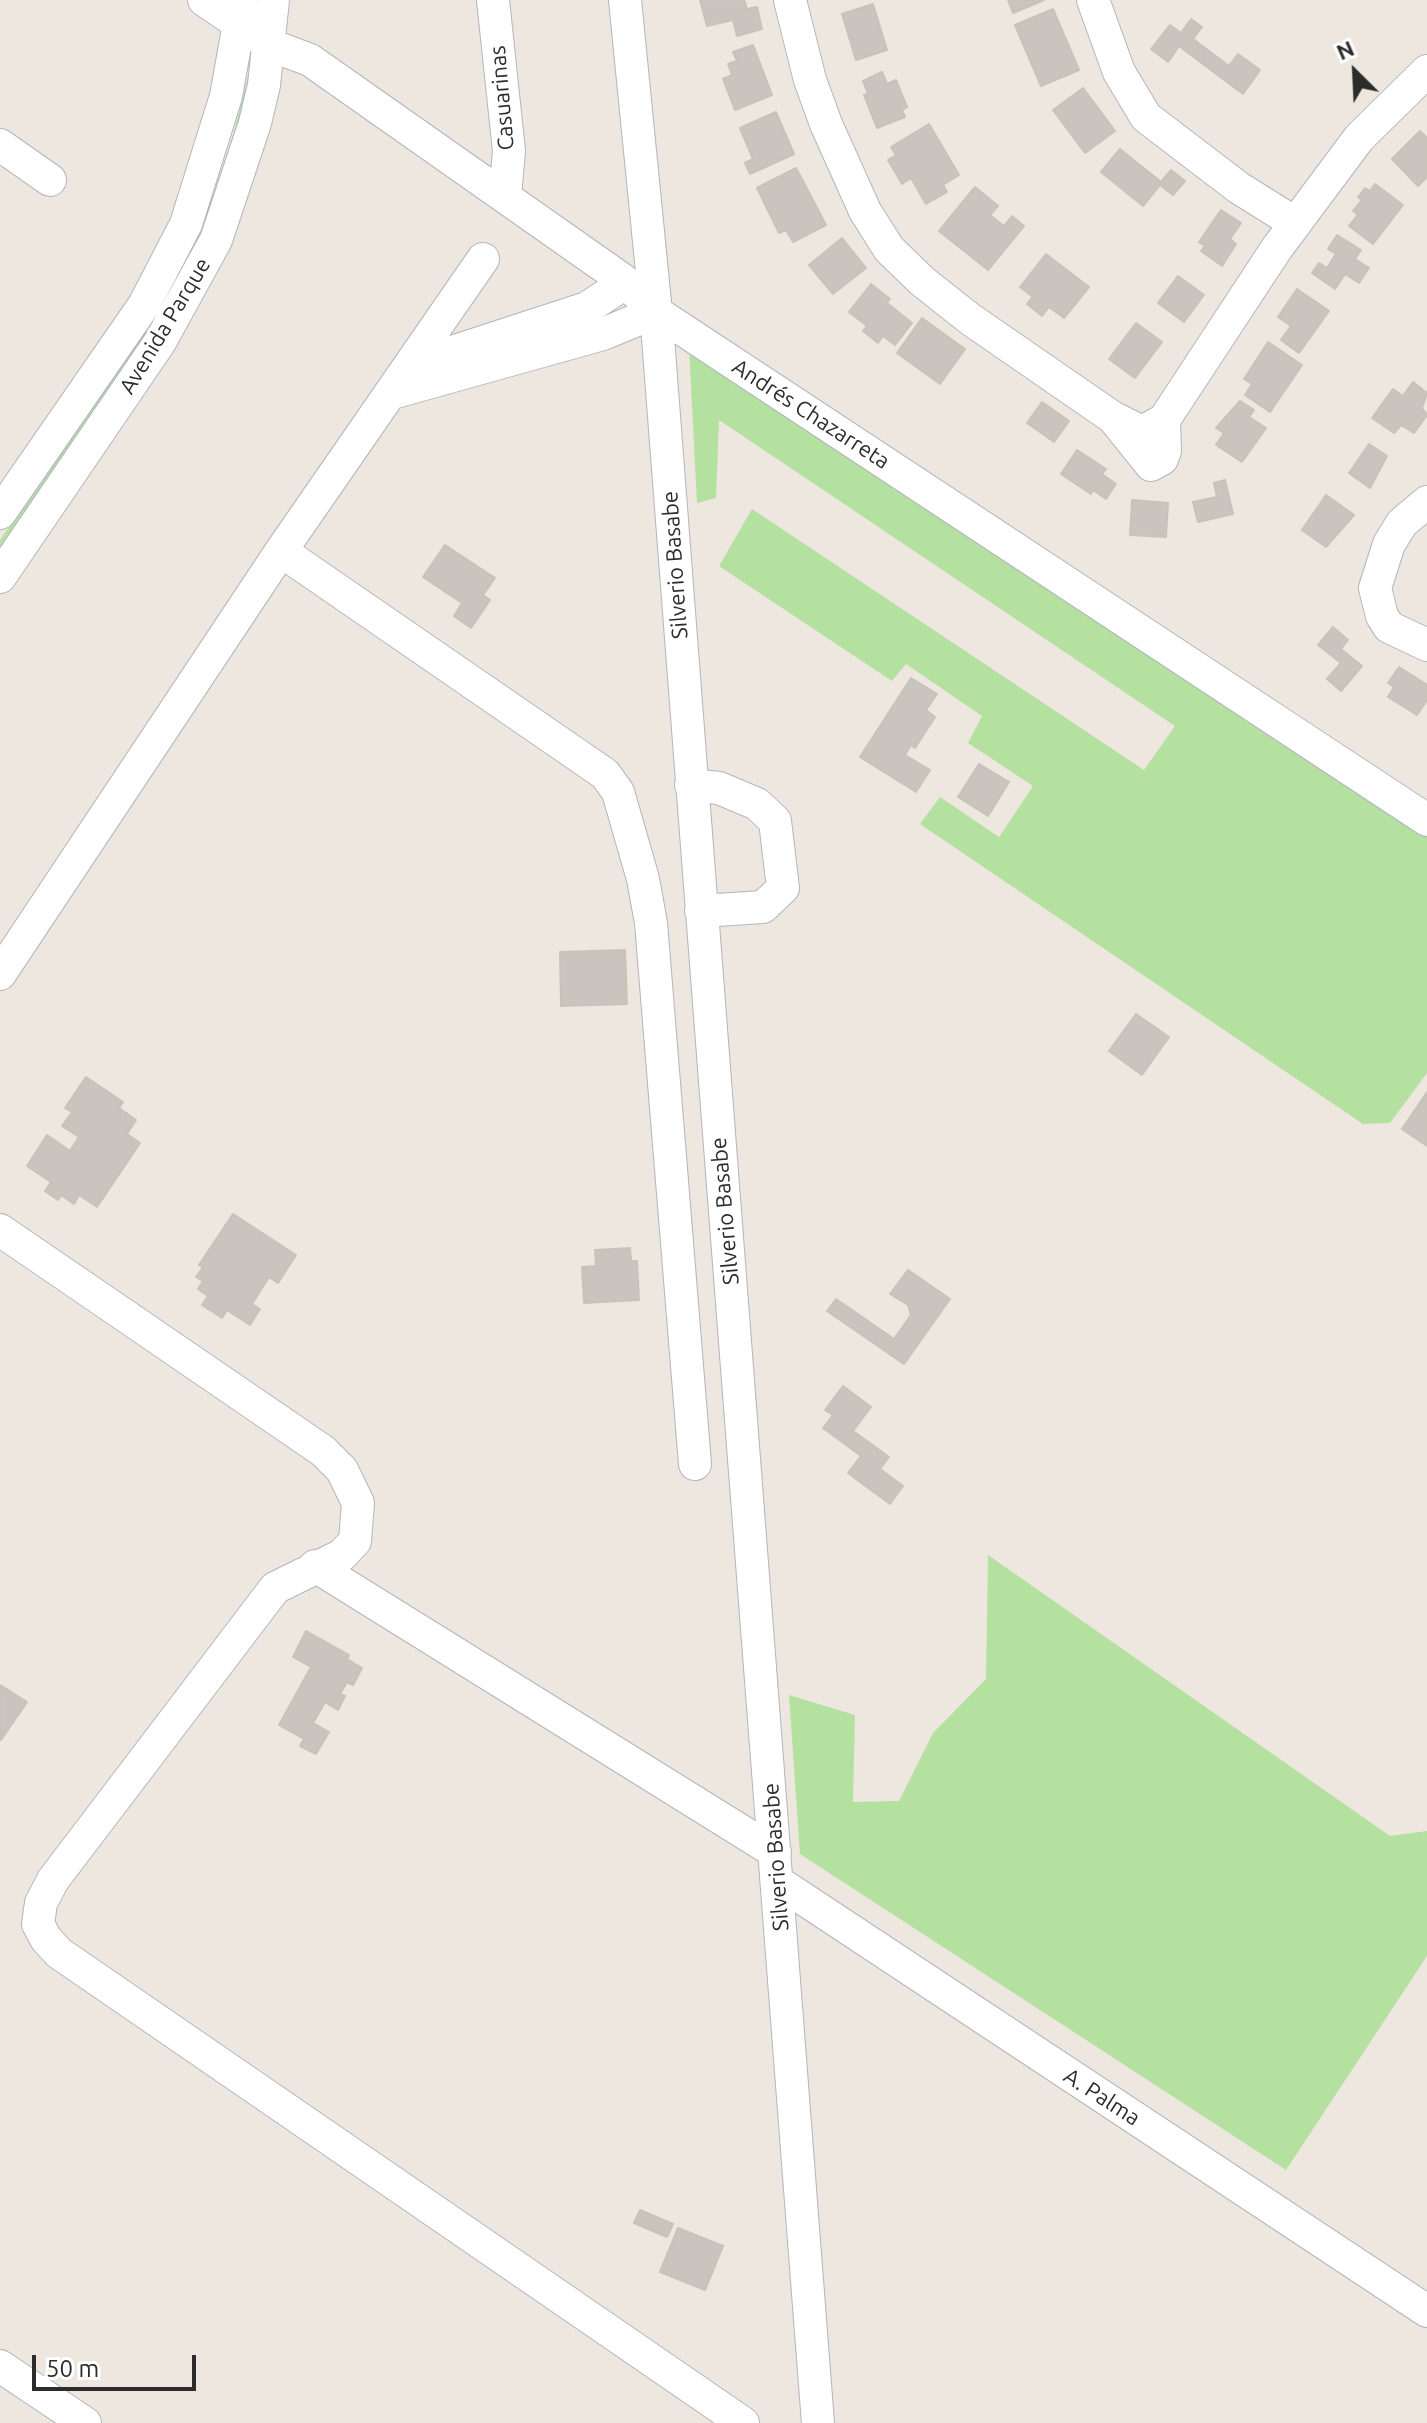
<!DOCTYPE html>
<meta charset="utf-8">
<style>
body{margin:0}
#map{position:relative;width:1427px;height:2423px;overflow:hidden;background:#ede7df;font-family:Ubuntu,sans-serif}
canvas{display:block}
.north{position:absolute;left:1315px;top:32px;width:80px;height:80px;-webkit-text-stroke:6px #fff;paint-order:stroke;rotate:336deg;font-size:22px;font-weight:700;line-height:32px;text-align:center;color:#2c2c2c}
.north::after{content:'';display:block;margin:auto;width:28px;height:36px;background:#2c2c2c;clip-path:polygon(50% 0,100% 100%,50% 72%,0 100%)}
.scale{position:absolute;left:32px;top:2355px;width:164px;height:36px;box-sizing:border-box;border:4px solid #2c2c2c;border-top:0;padding-left:10px;font-size:24px;line-height:28px;white-space:nowrap;color:#2c2c2c;-webkit-text-stroke:6px #fff;paint-order:stroke}
</style>
<div id="map">
<canvas width="1427" height="2423"></canvas>
<div class="north">N</div>
<div class="scale">50 m</div>
</div>
<script>
const ctx = document.querySelector('canvas').getContext('2d');
ctx.lineJoin = 'round';
function fillPath(path, color) { ctx.fillStyle = color; ctx.fill(path, 'evenodd'); }
const poly = rows => new Path2D(rows.map(r => 'M' + r).join(''));
function stroke(path, color, width, dash) { ctx.strokeStyle = color; ctx.lineWidth = width; ctx.lineCap = dash ? 'butt' : 'round'; ctx.setLineDash(dash || []); ctx.stroke(path); }
function drawText(font, color, halo, rows, align = 'center') {
  ctx.font = font + ' Ubuntu,sans-serif'; ctx.lineWidth = 6; ctx.setLineDash([]); ctx.textBaseline = 'middle'; ctx.strokeStyle = halo; ctx.fillStyle = color; for (const [text, x, y, turn = 0] of rows) {
    ctx.save(); ctx.translate(x, y); ctx.rotate((+turn || 0) * Math.PI / 180); ctx.textAlign = isNaN(turn) ? turn : align; if (halo) ctx.strokeText(text, 0, 0); ctx.fillText(text, 0, 0); ctx.restore();
  }
}
const green = poly([
 [252,46,259,51,229,172,181,287,0,554,0,540,175,283,224,171,249,73],
 [688,327,1427,821,1427,1073,1390,1123,1363,1124,920,824,940,797,999,837,1033,786,968,743,982,716,906,664,892,681,719,566,752,509,1144,770,1175,726,719,420,716,498,697,503],
 [988,1555,1390,1836,1427,1831,1427,1956,1286,2170,800,1854,789,1695,855,1715,853,1802,899,1801,933,1733,986,1679]
]);
const building = poly([
 [700,0,744,0,747,9,757,7,762,29,737,36,733,20,707,26,700,0],
 [1008,0,1044,0,1013,13,1008,0],
 [873,4,887,50,856,60,842,14,873,4],
 [1053,9,1079,70,1041,86,1015,25,1053,9],
 [1191,19,1202,27,1193,39,1229,66,1238,54,1260,70,1243,94,1179,46,1168,62,1151,49,1170,25,1181,33,1191,19],
 [753,45,772,95,735,110,723,79,732,75,728,64,737,61,733,52,753,45],
 [882,72,887,84,896,80,907,107,902,110,905,117,877,128,864,95,868,94,863,81,882,72],
 [1083,88,1115,131,1085,153,1053,110,1083,88],
 [776,112,794,154,750,174,745,163,753,159,740,128,776,112],
 [929,124,959,175,943,185,947,192,926,204,911,178,902,184,888,160,896,155,891,147,929,124],
 [1420,131,1427,138,1427,177,1418,186,1392,159,1420,131],
 [1120,149,1161,182,1171,170,1185,181,1173,195,1160,185,1143,206,1101,172,1120,149],
 [796,168,826,225,793,242,786,230,779,233,757,188,796,168],
 [1375,184,1403,205,1373,244,1349,226,1358,215,1353,211,1362,200,1358,197,1365,188,1370,191,1375,184],
 [975,187,998,206,990,215,1004,226,1012,216,1024,226,988,270,939,231,975,187],
 [1221,210,1241,223,1230,239,1236,244,1222,266,1201,251,1205,246,1199,242,1221,210],
 [1337,235,1361,250,1355,259,1369,268,1359,283,1345,274,1335,289,1312,273,1319,263,1327,268,1336,254,1328,249,1337,235],
 [842,238,866,268,833,294,809,265,842,238],
 [1046,254,1089,287,1064,318,1049,307,1042,316,1027,304,1033,297,1020,287,1046,254],
 [1178,276,1204,295,1184,322,1158,303,1178,276],
 [871,284,890,299,887,303,912,323,895,345,883,336,878,343,863,331,867,326,849,312,871,284],
 [1297,289,1329,311,1299,353,1281,340,1291,326,1278,317,1297,289],
 [922,318,965,349,940,384,897,353,922,318],
 [1136,323,1162,342,1135,378,1109,359,1136,323],
 [1268,342,1302,365,1270,412,1245,395,1252,384,1244,379,1268,342],
 [1413,382,1427,393,1422,408,1427,415,1414,433,1401,425,1394,433,1372,418,1393,389,1403,396,1413,382],
 [1240,401,1254,410,1249,417,1266,428,1242,462,1216,445,1224,433,1216,428,1240,401],
 [1042,402,1069,421,1054,442,1027,423,1042,402],
 [1369,444,1387,456,1370,488,1349,473,1369,444],
 [1077,450,1106,469,1102,474,1116,484,1106,499,1093,490,1091,494,1061,474,1077,450],
 [1225,480,1233,514,1198,522,1193,502,1217,497,1214,483,1225,480],
 [1326,495,1354,515,1326,547,1302,530,1326,495],
 [1132,500,1168,503,1166,537,1130,535,1132,500],
 [445,545,495,578,483,595,490,600,471,628,454,616,462,603,423,577,445,545],
 [1333,627,1348,640,1341,649,1362,666,1341,691,1327,679,1341,663,1318,645,1333,627],
 [1399,667,1427,685,1427,700,1417,715,1388,697,1394,687,1388,683,1399,667],
 [911,678,937,694,926,710,935,717,915,748,911,745,905,755,930,770,916,792,860,757,911,678],
 [979,764,1009,782,988,816,958,797,979,764],
 [625,950,627,1004,561,1006,560,952,625,950],
 [1136,1014,1169,1037,1142,1075,1109,1051,1136,1014],
 [86,1077,123,1102,119,1108,136,1120,127,1134,140,1143,97,1207,79,1195,74,1204,61,1195,58,1200,45,1191,51,1182,27,1166,47,1135,70,1151,79,1137,62,1126,72,1112,65,1108,86,1077],
 [1427,1092,1427,1146,1402,1129,1427,1092],
 [233,1214,296,1255,278,1283,269,1277,252,1304,260,1309,250,1325,227,1310,222,1318,202,1305,208,1296,198,1289,203,1281,196,1277,203,1267,199,1265,233,1214],
 [630,1248,631,1261,637,1261,639,1300,584,1303,582,1267,596,1266,595,1250,630,1248],
 [908,1270,950,1299,904,1364,827,1311,836,1299,894,1339,911,1315,908,1305,890,1294,908,1270],
 [843,1386,871,1407,853,1431,889,1457,880,1469,903,1486,890,1504,848,1473,861,1456,823,1428,833,1415,825,1410,843,1386],
 [306,1631,349,1655,347,1659,362,1668,353,1685,347,1682,340,1694,345,1696,338,1710,325,1702,313,1723,329,1732,316,1754,300,1746,304,1739,279,1725,311,1667,293,1657,306,1631],
 [0,1685,27,1702,1,1740,0,1740,0,1685],
 [640,2210,673,2224,667,2237,634,2223,640,2210],
 [678,2228,723,2246,705,2290,660,2272,678,2228]
]);
const minor = poly([
 [204,0,270,45,310,60,623,280,656,312,1427,820],
 [493,0,509,151,505,196],
 [625,0,656,312,818,2423],
 [790,0,810,80,826,124,865,211,889,249,922,281,970,319,1112,417,1142,432,1164,420,1277,248,1359,138,1427,71],
 [1093,0,1119,72,1146,117,1239,188,1295,223],
 [0,145,50,180],
 [414,360,440,356,587,308,613,291,623,280],
 [392,393,603,334,656,312],
 [1114,419,1151,465,1162,459,1165,451,1164,420],
 [1427,502,1402,523,1389,544,1375,588,1382,616,1389,627,1427,645],
 [0,513,144,305,186,224,226,96,242,7],
 [281,551,605,774,618,792,643,879,651,923,695,1464],
 [0,577,160,342,216,240,255,123,264,85,273,0],
 [691,785,719,788,757,804,775,821,783,888,763,907,701,911],
 [0,974,281,551,483,259],
 [0,1230,323,1451,342,1470,358,1503,355,1541,342,1555,275,1588,53,1880,41,1903,38,1924,46,1939,59,1953,743,2423],
 [315,1566,775,1852],
 [778,1882,1427,2311],
 [0,2366,85,2423]
]);
const streetNames = [
 ["Casuarinas",502,98,-95],
 ["Avenida Parque",165,326,-59],
 ["Andrés Chazarreta",811,414,33],
 ["Silverio Basabe",675,565,-94],
 ["Silverio Basabe",725,1211,-95],
 ["Silverio Basabe",776,1857,-94],
 ["A. Palma",1102,2097,33]
];
fillPath(green, '#b4e0a0');
fillPath(building, '#c9c5be');
stroke(building, '#c8c3b9', 2);
stroke(minor, '#b3b5bf', 34);
stroke(minor, '#fff', 32);
drawText('22px', '#2c2c2c', '#fff', streetNames);
</script>
